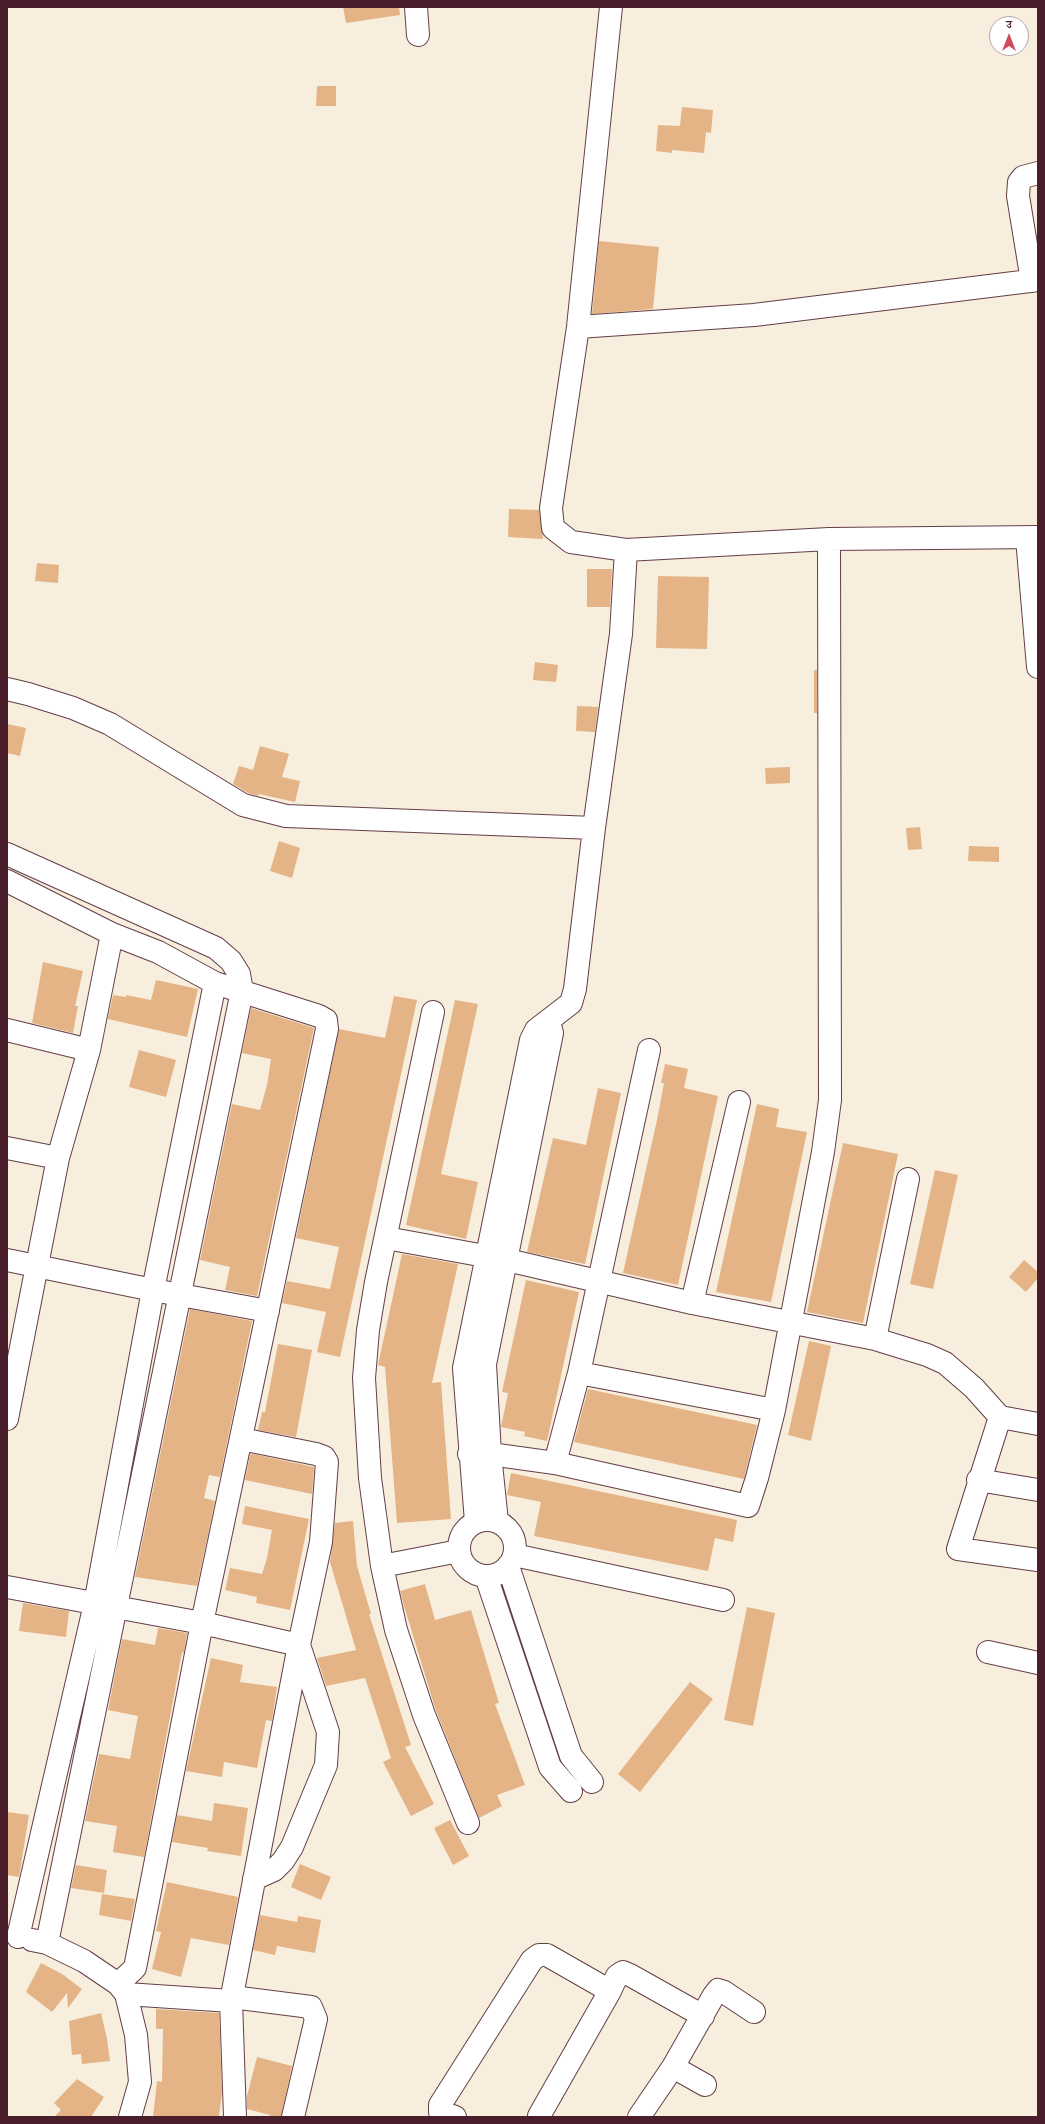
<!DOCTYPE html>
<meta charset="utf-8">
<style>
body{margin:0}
#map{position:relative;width:1045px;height:2124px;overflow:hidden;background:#f7eedd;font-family:"Libre Bodoni","Noto Serif Devanagari",serif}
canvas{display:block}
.frame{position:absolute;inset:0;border:8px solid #4a1f2b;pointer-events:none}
.north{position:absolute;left:989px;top:16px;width:40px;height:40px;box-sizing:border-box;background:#fff;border:1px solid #b7a5aa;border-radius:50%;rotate:0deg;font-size:11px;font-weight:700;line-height:16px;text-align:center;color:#4a1f2b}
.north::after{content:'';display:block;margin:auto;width:14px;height:18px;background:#d1495b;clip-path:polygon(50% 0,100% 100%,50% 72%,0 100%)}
</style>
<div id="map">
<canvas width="1045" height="2124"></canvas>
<div class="frame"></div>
<div class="north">उ</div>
</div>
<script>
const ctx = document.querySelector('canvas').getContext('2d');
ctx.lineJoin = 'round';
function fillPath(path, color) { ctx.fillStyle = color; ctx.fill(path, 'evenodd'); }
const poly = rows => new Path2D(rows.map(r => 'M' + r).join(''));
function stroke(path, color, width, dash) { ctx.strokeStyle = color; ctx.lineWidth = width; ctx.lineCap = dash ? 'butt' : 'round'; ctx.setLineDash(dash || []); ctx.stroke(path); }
const building = poly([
 [343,7,399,7,400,15,346,23],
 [317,86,336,86,336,106,316,106],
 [682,107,713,110,711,133,706,132,704,153,672,150,672,153,656,151,658,125,680,126],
 [599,241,659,247,653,309,592,314],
 [509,509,539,510,543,539,508,537],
 [37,563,59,565,58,583,35,581],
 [587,569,612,569,610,607,587,607],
 [658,576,709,577,707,649,656,648],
 [535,662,558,665,556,682,533,680],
 [814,670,817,670,817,713,814,713],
 [577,706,598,707,595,732,576,731],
 [7,724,26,728,20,756,7,753],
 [260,746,289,754,282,777,300,781,295,802,259,794,258,796,248,793,233,784,239,766,253,770],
 [790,767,790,783,766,784,765,768],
 [920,827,922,849,908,850,906,828],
 [279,841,300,848,292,878,270,871],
 [969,846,999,847,999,862,968,861],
 [43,962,83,971,75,1006,78,1006,73,1033,32,1023],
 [156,980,198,989,187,1037,108,1019,113,995,126,997,126,995,151,1000],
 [394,996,417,1000,340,1357,317,1352,326,1312,282,1303,287,1281,330,1289,339,1247,296,1238,339,1029,385,1038],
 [455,1000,478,1004,441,1174,478,1182,466,1239,406,1225],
 [251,1008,314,1028,257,1296,225,1290,230,1267,200,1260,232,1104,260,1110,267,1085,271,1059,242,1053],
 [139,1050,176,1060,166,1097,129,1087],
 [665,1064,688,1069,684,1088,718,1096,678,1285,623,1273,657,1120,664,1083,661,1083],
 [598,1088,621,1093,585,1264,527,1252,553,1138,586,1145],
 [757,1104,779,1109,776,1127,807,1132,771,1302,716,1292],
 [843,1143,898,1154,863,1323,807,1312],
 [935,1170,958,1175,933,1289,910,1284],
 [402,1254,458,1264,432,1383,441,1382,451,1519,397,1523,385,1367,378,1365],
 [1024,1260,1038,1272,1038,1278,1026,1292,1009,1277],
 [526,1280,579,1292,547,1441,524,1436,525,1432,501,1427,508,1393,502,1392],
 [190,1309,252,1321,220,1477,209,1475,204,1498,215,1501,197,1586,135,1577],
 [809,1341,831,1346,811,1441,788,1435],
 [278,1344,312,1350,296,1437,258,1430,262,1412,265,1412],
 [588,1389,757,1425,744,1479,574,1442],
 [253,1454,314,1467,312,1494,245,1480,250,1455],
 [511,1473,737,1520,733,1542,715,1538,708,1571,534,1536,541,1502,507,1495],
 [245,1506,309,1519,290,1610,256,1603,257,1597,225,1590,230,1568,262,1574,267,1558,272,1530,242,1524],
 [353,1521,357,1566,371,1614,369,1614,411,1745,405,1747,434,1804,411,1816,383,1762,391,1758,365,1678,326,1686,317,1658,356,1650,330,1562,335,1523],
 [425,1584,435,1620,471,1610,499,1703,495,1704,525,1785,497,1795,502,1806,479,1818,436,1711,404,1606,400,1591],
 [23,1603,69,1611,66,1637,19,1631],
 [747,1607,775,1613,753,1726,724,1720],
 [158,1628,187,1633,184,1653,182,1652,144,1857,113,1852,117,1826,85,1821,99,1754,130,1759,138,1716,108,1710,122,1639,155,1645],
 [211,1658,243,1665,240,1682,277,1687,272,1721,266,1720,257,1768,224,1762,222,1777,186,1771],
 [690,1682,713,1699,640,1792,618,1774],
 [214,1803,248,1808,241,1856,207,1851,208,1848,172,1842,177,1815,212,1821],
 [7,1812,29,1815,19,1877,7,1875],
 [450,1820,469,1856,453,1865,434,1828],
 [300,1864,331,1877,321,1900,291,1887],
 [76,1865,107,1870,104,1893,71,1888],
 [167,1882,238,1897,229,1945,191,1938,181,1977,152,1969,161,1932,156,1931],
 [102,1894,135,1899,131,1921,99,1915],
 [260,1915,297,1922,298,1916,321,1920,315,1953,277,1946,275,1955,253,1950],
 [41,1963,62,1974,82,1989,68,2008,67,1993,52,2012,26,1992],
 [156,2009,219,2013,222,2092,219,2117,153,2117,157,2081,162,2082,163,2029,156,2029],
 [101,2013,107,2039,110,2061,82,2064,81,2054,72,2055,69,2021],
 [257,2057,292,2066,281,2117,270,2117,270,2115,247,2109,247,2096],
 [77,2079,104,2097,91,2117,54,2117,61,2110,54,2103]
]);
const minor = poly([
 [416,7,418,35],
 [611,7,578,327,551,508,553,528,571,542,626,550,829,539,1038,537],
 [1032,281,1018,196,1019,182,1023,177,1038,173],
 [578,327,754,315,1038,280],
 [1027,538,1038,667],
 [7,689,28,694,73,708,110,724,243,805,286,816,594,828],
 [7,854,216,948,231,961,239,974,242,991,47,1943],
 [7,881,112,934,158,952,215,983,319,1016,326,1020,327,1029,202,1623,135,1968,118,1984],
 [433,1012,376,1282,368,1330,364,1378,370,1478,382,1566,396,1630,424,1715,468,1823],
 [7,1030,89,1050],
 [7,1148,58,1158],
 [386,1238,507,1260,692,1303,875,1339,927,1355,945,1363,974,1388,1000,1417,1038,1424],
 [7,1260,153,1290,268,1311],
 [692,1303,739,1102],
 [875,1339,908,1179],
 [579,1373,774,1410],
 [1000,1417,958,1549,1038,1560],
 [7,1419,58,1158,89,1050,112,934],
 [241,1439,316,1454,324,1457,327,1462,321,1542,299,1645,328,1732,326,1765,292,1847,283,1861,274,1870,254,1879],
 [469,1454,490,1454,555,1463,748,1506,757,1478,774,1410,823,1152,830,1100,829,539],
 [555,1463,579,1373,649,1050],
 [978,1480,1038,1490],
 '459 1548a28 28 0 1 1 56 0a28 28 0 1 1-56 0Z',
 [476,1522,464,1368,531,1040,536,1030,571,1003,575,989,594,828,621,634,626,550],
 [497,1522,490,1454,485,1364,552,1033,549,1022],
 [514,1555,723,1600],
 [382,1566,459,1551],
 [508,1566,571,1756,592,1782],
 [486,1576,550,1767,571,1791],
 [7,1587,202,1623,299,1645,231,2001,235,2117],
 [988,1652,1038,1663],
 [18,1937,95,1604,153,1290,215,983],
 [32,1940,47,1943,84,1961,118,1984,126,1994,136,2035,140,2082,130,2117],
 [126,1994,231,2001],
 [232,1997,311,2007,316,2019,293,2117],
 [673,2067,705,2085],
 [539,2116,610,1991,617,1976,623,1972,630,1975,703,2016],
 [455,2117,440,2112,440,2105,532,1960,539,1955,547,1955,610,1991],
 [639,2117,673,2067,714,1995,718,1990,724,1992,754,2012]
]);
fillPath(building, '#e4b486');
stroke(minor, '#643e46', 24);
stroke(minor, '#fff', 22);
</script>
